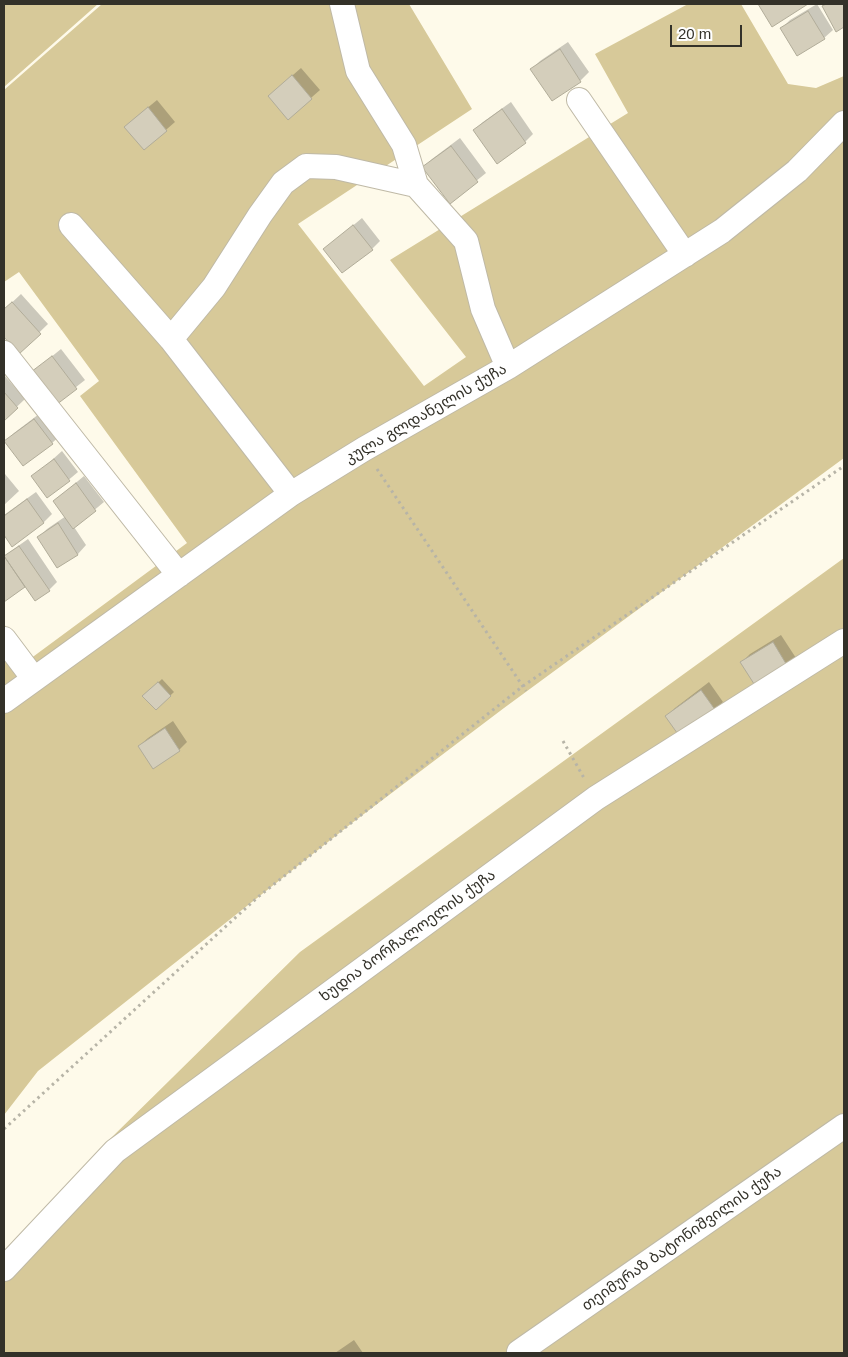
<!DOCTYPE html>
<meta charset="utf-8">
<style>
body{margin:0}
#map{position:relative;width:848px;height:1357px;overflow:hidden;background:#fefaea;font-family:Helvetica,sans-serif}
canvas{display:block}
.frame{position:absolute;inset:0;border:5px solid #333129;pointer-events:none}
.scale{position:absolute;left:670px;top:25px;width:72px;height:22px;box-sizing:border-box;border:2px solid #333129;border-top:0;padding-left:6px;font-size:15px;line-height:18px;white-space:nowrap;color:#333129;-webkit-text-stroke:4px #fff;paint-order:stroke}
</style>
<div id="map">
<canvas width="848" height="1357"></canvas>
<div class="frame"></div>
<div class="scale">20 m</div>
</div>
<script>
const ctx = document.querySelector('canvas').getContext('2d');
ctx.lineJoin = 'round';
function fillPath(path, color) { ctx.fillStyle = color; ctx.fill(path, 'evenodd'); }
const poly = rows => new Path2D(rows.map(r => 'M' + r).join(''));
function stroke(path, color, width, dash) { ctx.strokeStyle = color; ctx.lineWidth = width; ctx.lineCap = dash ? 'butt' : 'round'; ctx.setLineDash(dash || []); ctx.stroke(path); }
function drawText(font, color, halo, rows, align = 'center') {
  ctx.font = font + ' Helvetica,"Noto Sans Georgian",sans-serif'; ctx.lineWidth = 4.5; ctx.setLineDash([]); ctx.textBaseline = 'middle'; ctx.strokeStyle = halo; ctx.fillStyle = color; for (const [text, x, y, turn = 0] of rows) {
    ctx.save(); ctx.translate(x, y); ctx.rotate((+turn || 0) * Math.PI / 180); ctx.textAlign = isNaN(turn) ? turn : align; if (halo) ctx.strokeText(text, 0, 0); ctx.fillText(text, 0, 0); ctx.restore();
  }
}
const green = poly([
 [4,4,98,4,4,87],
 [102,4,409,4,472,109,298,224,424,386,466,357,390,260,628,113,595,54,688,4,741,4,788,84,816,88,844,76,844,458,504,708,352,823,38,1071,4,1115,4,624,30,659,187,543,80,396,99,381,19,272,4,282,4,90],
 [844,558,844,1353,4,1353,4,1251,109,1140,300,952]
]);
const shadow = poly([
 [817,4,833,30,824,38,797,54,782,28,790,20],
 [568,42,589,72,580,81,552,100,532,69,540,61],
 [301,68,320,90,288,118,278,88],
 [157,100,175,122,144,149,134,119],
 [511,102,533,134,525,142,474,130,483,122],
 [460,138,486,173,450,202,424,167,432,159],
 [362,218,380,241,372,249,325,249],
 [21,294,48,324,19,352,4,335,4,310],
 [61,349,85,380,52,406,29,375],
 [4,375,25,399,4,419],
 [43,411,61,435,52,443,23,465,6,441,14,433],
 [62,451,78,472,48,497,33,477],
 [5,474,19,491,4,505,4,475],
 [84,476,104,502,74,527,86,545,78,554,58,567,39,537,47,529,66,516,54,501],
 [36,492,52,514,44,522,12,545,4,533,4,515],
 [28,539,57,582,49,590,35,599,26,586,4,601,4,556],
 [781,635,796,658,756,685,742,662,750,654],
 [162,679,174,692,156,709,144,696],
 [709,682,723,702,715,710,667,716,675,708],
 [173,721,187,742,179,750,139,746,148,738],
 [354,1340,363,1353,335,1353]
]);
const building = poly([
 [758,4,808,4,772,27,758,4],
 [826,4,844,4,844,27,836,32,822,6,826,4],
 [808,11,825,39,797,56,780,28,808,11],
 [560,49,581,82,552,101,530,69,560,49],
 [292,75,312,99,288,120,268,96,292,75],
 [148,107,167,131,144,150,124,127,148,107],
 [502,109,526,143,497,164,473,130,502,109],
 [451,146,478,182,450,204,422,167,451,146],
 [353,225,373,250,342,273,323,249,353,225],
 [12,302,41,334,19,354,4,337,4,309,12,302],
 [52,356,77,389,52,408,27,375,52,356],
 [4,392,18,408,4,421,4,392],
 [34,419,53,444,23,466,4,441,34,419],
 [54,459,70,481,47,498,31,476,54,459],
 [76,483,96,511,73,529,53,501,76,483],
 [27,499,44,523,12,547,4,535,4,516,27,499],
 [58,523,78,555,57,568,37,537,58,523],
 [19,546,50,591,35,601,4,556,19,546],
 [4,556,25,587,4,602,4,556],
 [773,642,788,667,756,687,740,662,773,642],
 [158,682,171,696,156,710,142,696,158,682],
 [701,690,716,711,680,737,665,716,701,690],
 [165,728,180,751,153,769,138,746,165,728]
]);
const path = poly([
 [377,469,526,691],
 [563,741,584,778],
 [4,1129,258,897,523,686,844,466]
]);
const minor = poly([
 [342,4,358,71,404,145,416,185,466,241,483,309,508,367],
 [579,100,685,255],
 [71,225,171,339,291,494],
 [171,339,214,287,260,215,283,183,306,166,336,167,416,185],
 [4,353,179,575],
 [4,639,34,679],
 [4,701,291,494,364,449,508,367,722,231,797,171,844,123],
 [4,1269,115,1151,596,798,844,641],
 [520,1353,519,1352,844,1126]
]);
const streetNames = [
 ["კულა გლდანელის ქუჩა",426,414,-30],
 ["ხუდია ბორჩალოელის ქუჩა",408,936,-36],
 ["თეიმურაზ ბატონიშვილის ქუჩა",682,1239,-35]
];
fillPath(green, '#d7c999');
fillPath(shadow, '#0003');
fillPath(building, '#d4cebb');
stroke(building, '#b1ac99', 1);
stroke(minor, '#bfb9a6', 26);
stroke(path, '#b7b4a7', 3, [2.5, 4]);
stroke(minor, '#fff', 24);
drawText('15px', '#333129', '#fff', streetNames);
</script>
